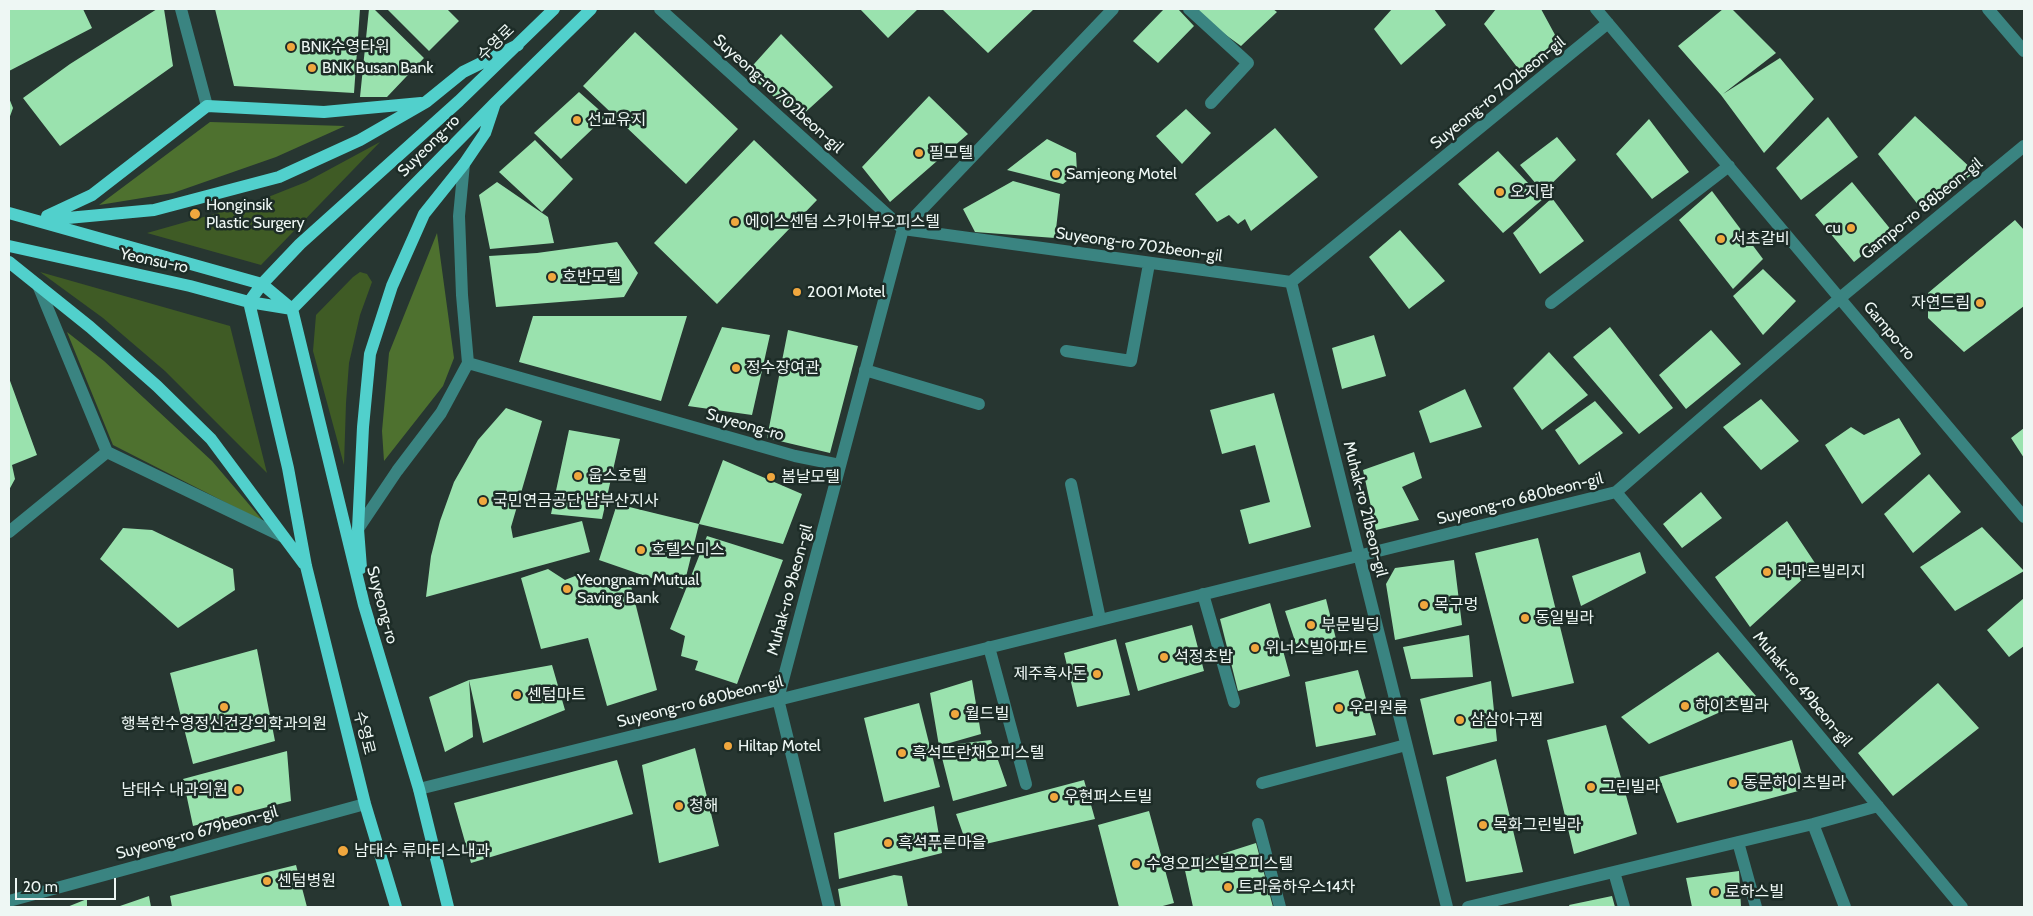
<!DOCTYPE html>
<meta charset="utf-8">
<style>
body{margin:0}
#map{position:relative;width:2033px;height:916px;overflow:hidden;background:#273631;font-family:Cabin,sans-serif}
canvas{display:block}
.frame{position:absolute;inset:0;border:10px solid #eef7f4;pointer-events:none}
.scale{position:absolute;left:15px;top:878px;width:101px;height:22px;box-sizing:border-box;border:2px solid #eef7f4;border-top:0;padding-left:6px;font-size:15px;line-height:18px;white-space:nowrap;color:#eef7f4;-webkit-text-stroke:4px #1d2c27;paint-order:stroke}
</style>
<div id="map">
<canvas width="2033" height="916"></canvas>
<div class="frame"></div>
<div class="scale">20 m</div>
</div>
<script>
const ctx = document.querySelector('canvas').getContext('2d');
ctx.lineJoin = 'round';
function fillPath(path, color) { ctx.fillStyle = color; ctx.fill(path, 'evenodd'); }
const poly = rows => new Path2D(rows.map(r => 'M' + r).join(''));
function stroke(path, color, width, dash) { ctx.strokeStyle = color; ctx.lineWidth = width; ctx.lineCap = dash ? 'butt' : 'round'; ctx.setLineDash(dash || []); ctx.stroke(path); }
function drawText(font, color, halo, rows, align = 'center') {
  ctx.font = font + ' Cabin,"Noto Sans KR",sans-serif'; ctx.lineWidth = 5; ctx.setLineDash([]); ctx.textBaseline = 'middle'; ctx.strokeStyle = halo; ctx.fillStyle = color; for (const [text, x, y, turn = 0] of rows) {
    ctx.save(); ctx.translate(x, y); ctx.rotate((+turn || 0) * Math.PI / 180); ctx.textAlign = isNaN(turn) ? turn : align; if (halo) ctx.strokeText(text, 0, 0); ctx.fillText(text, 0, 0); ctx.restore();
  }
}
const green = poly([
 [380,142,261,265,147,233,253,203,306,182],
 [40,272,230,326,267,473,165,371,103,318],
 [360,272,367,274,372,282,360,315,349,363,346,403,344,465,313,351,316,315,353,277]
]);
const forest = poly([
 [210,122,345,126,276,157,173,193,99,205],
 [437,233,454,358,443,386,384,461,382,431,389,353],
 [67,332,104,361,212,461,264,522,113,445]
]);
const building = poly([
 [9,9,83,9,92,28,9,71],
 [157,9,164,9,173,66,60,146,23,98,70,64],
 [215,9,360,9,354,93,234,86],
 [369,9,374,9,424,58,387,97,360,97],
 [387,9,447,9,459,21,429,51],
 [860,9,918,9,888,38],
 [942,9,1034,9,988,53],
 [1164,9,1178,9,1194,26,1158,63,1133,41],
 [1190,9,1273,9,1277,12,1241,46],
 [1392,9,1434,9,1446,25,1401,65,1374,29],
 [1496,9,1541,9,1560,44,1520,71,1484,24],
 [1723,9,1732,9,1776,53,1723,94,1780,58,1814,99,1764,153,1721,95,1678,46],
 [635,32,738,129,686,184,583,86],
 [781,34,833,87,799,118,746,73],
 [579,92,606,116,561,159,534,133],
 [929,96,968,134,890,202,862,167],
 [9,98,13,108,9,119],
 [1186,109,1211,133,1182,164,1156,136],
 [1915,116,1975,172,1923,211,1878,154],
 [1828,117,1858,157,1801,200,1776,168],
 [1649,119,1689,172,1652,199,1616,154],
 [1275,128,1318,177,1251,231,1245,219,1238,224,1229,215,1217,222,1195,194],
 [1557,137,1576,160,1543,192,1520,165],
 [1047,139,1076,153,1077,173,1063,184,1007,170],
 [535,140,573,179,542,212,499,172],
 [754,140,817,200,717,304,654,243],
 [1498,151,1543,199,1503,233,1458,184],
 [1013,181,1060,194,1055,238,975,232,963,209],
 [497,182,548,217,554,243,490,249,479,195],
 [1852,182,1892,231,1854,262,1815,215],
 [1712,191,1763,259,1733,289,1679,220],
 [1552,198,1584,241,1540,274,1513,233],
 [2015,220,2024,230,2024,306,1964,352,1928,318,1928,293],
 [1400,230,1445,281,1409,309,1369,257],
 [617,242,638,273,624,297,496,307,489,256,537,253],
 [1763,269,1796,301,1763,335,1733,296],
 [533,316,687,316,661,401,519,362],
 [722,327,770,335,752,415,688,406],
 [1610,327,1673,408,1639,434,1573,357],
 [788,330,858,346,830,453,767,438],
 [1711,330,1741,364,1686,409,1659,375],
 [1374,335,1386,376,1342,389,1332,348],
 [1549,352,1588,395,1542,430,1513,388],
 [9,378,37,455,12,465,15,479,9,490],
 [1465,389,1482,427,1430,443,1419,411],
 [1274,393,1311,527,1249,544,1240,510,1270,502,1255,445,1222,454,1210,410],
 [1761,399,1799,441,1761,470,1723,427],
 [1595,401,1623,433,1579,465,1555,430],
 [506,408,542,421,511,527,513,538,582,521,590,552,426,597,431,556,440,521,454,482,478,440],
 [1899,418,1921,454,1862,504,1825,445,1851,427,1864,435],
 [2024,428,2024,458,2011,438],
 [569,430,620,439,602,519,551,514],
 [1414,452,1422,478,1402,487,1419,520,1376,530,1363,470],
 [723,460,802,494,783,544,699,524],
 [1929,474,1961,512,1913,553,1884,514],
 [1701,492,1722,518,1682,548,1663,524],
 [617,504,699,524,683,589,599,560],
 [1787,521,1817,566,1750,627,1715,577],
 [1982,527,2024,571,1955,611,1920,567],
 [123,528,152,530,233,569,235,590,178,628,100,559],
 [707,536,783,560,737,684,695,670,698,661,681,656,685,636,670,629],
 [1538,538,1574,683,1512,697,1475,553],
 [1640,552,1646,573,1581,606,1572,576],
 [1454,560,1462,625,1395,640,1386,584,1395,568],
 [548,569,565,580,580,574,613,590,631,586,657,690,607,706,588,638,541,649,521,578],
 [2024,598,2024,646,2009,657,1987,630],
 [1326,599,1336,639,1299,653,1285,611],
 [1270,603,1290,676,1238,691,1220,619],
 [1192,625,1204,671,1138,691,1125,643],
 [1469,635,1473,677,1411,679,1403,647],
 [1116,639,1130,695,1077,707,1064,653],
 [257,649,275,741,193,764,170,673],
 [1718,652,1756,696,1649,744,1621,717],
 [552,665,565,710,483,743,469,680],
 [1358,670,1376,735,1316,747,1305,682],
 [469,680,473,737,445,752,429,697],
 [972,680,981,734,939,746,991,740,1007,786,953,801,939,746,930,693],
 [1491,681,1497,741,1433,755,1420,699],
 [1938,683,1979,728,1893,796,1858,753],
 [919,703,940,787,884,802,864,718],
 [1606,725,1637,834,1574,854,1547,740],
 [1792,740,1806,789,1677,823,1659,777],
 [695,748,719,846,659,863,642,765],
 [287,751,291,801,193,826,183,779],
 [1496,759,1523,872,1466,882,1446,777],
 [617,760,633,814,471,863,454,803],
 [1084,780,1095,819,968,848,956,814],
 [934,806,942,853,839,879,834,833],
 [1149,811,1174,903,1159,907,1119,907,1098,825],
 [1256,843,1273,907,1193,907,1184,866],
 [296,865,307,907,172,907,170,896],
 [1739,871,1741,907,1692,907,1686,878],
 [894,875,902,876,908,907,841,907,838,889],
 [149,896,151,907,117,907],
 [1612,896,1615,907,1570,907,1569,905],
 [87,899,87,907,67,907]
]);
const minor = poly([
 [181,9,207,106],
 [660,9,903,229,1291,282,1608,23],
 [1189,9,1248,63,1211,103],
 [1596,9,2024,517],
 [1988,9,2024,51],
 [1291,282,1447,907],
 [38,285,107,452,282,536],
 [1551,303,1729,166],
 [1066,351,1131,361,1149,264],
 [468,363,795,456,840,465],
 [865,370,979,404],
 [1071,484,1100,619],
 [1616,492,1962,907],
 [358,529,397,471,441,413,468,363,462,295,459,216,464,164],
 [9,532,107,452],
 [1203,594,1234,702],
 [989,647,1026,784],
 [1262,783,1406,745],
 [419,789,1616,492,1840,298,2024,146],
 [1258,824,1280,907],
 [1813,824,1845,907],
 [1738,842,1756,907],
 [1614,872,1624,907],
 [9,901,365,804],
 [829,907,778,699,903,229,1113,9],
 [1468,907,1813,824,1878,806]
]);
const major = poly([
 [9,213,262,284,292,309,364,605,419,789,448,907],
 [47,216,92,195,207,106,324,112,421,103],
 [46,220,154,210,279,177,360,140,426,102,463,72,518,45],
 [9,246,190,286,249,302,292,309],
 [9,262,90,327,157,386,211,439,304,564],
 [249,302,288,468,306,566,365,804,396,907],
 [249,302,262,284,300,244,459,101,554,9],
 [292,309,495,103,591,9],
 [361,568,358,529,363,427,370,354,392,286,424,214,464,164,485,133,495,103]
]);
const markers = [
 [291,47,5,"#f0a73e"],
 [312,68,5,"#f0a73e"],
 [577,120,5,"#f0a73e"],
 [919,153,5,"#f0a73e"],
 [1056,174,5,"#f0a73e"],
 [1500,192,5,"#f0a73e"],
 [195,214,6,"#f0a73e"],
 [735,222,5,"#f0a73e"],
 [1851,228,5,"#f0a73e"],
 [1721,239,5,"#f0a73e"],
 [552,277,5,"#f0a73e"],
 [797,292,5,"#f0a73e"],
 [1980,303,5,"#f0a73e"],
 [736,368,5,"#f0a73e"],
 [578,476,5,"#f0a73e"],
 [771,477,5,"#f0a73e"],
 [483,501,5,"#f0a73e"],
 [641,550,5,"#f0a73e"],
 [1767,572,5,"#f0a73e"],
 [567,589,5,"#f0a73e"],
 [1424,605,5,"#f0a73e"],
 [1525,618,5,"#f0a73e"],
 [1311,625,5,"#f0a73e"],
 [1255,648,5,"#f0a73e"],
 [1164,657,5,"#f0a73e"],
 [1097,674,5,"#f0a73e"],
 [517,695,5,"#f0a73e"],
 [1685,706,5,"#f0a73e"],
 [224,707,5,"#f0a73e"],
 [1339,708,5,"#f0a73e"],
 [955,714,5,"#f0a73e"],
 [1460,720,5,"#f0a73e"],
 [728,746,5,"#f0a73e"],
 [902,753,5,"#f0a73e"],
 [1733,783,5,"#f0a73e"],
 [1591,787,5,"#f0a73e"],
 [238,790,5,"#f0a73e"],
 [1054,797,5,"#f0a73e"],
 [679,806,5,"#f0a73e"],
 [1483,825,5,"#f0a73e"],
 [888,843,5,"#f0a73e"],
 [343,851,6,"#f0a73e"],
 [1136,864,5,"#f0a73e"],
 [267,881,5,"#f0a73e"],
 [1228,887,5,"#f0a73e"],
 [1715,892,5,"#f0a73e"]
];
const streetNames = [
 ["수영로",496,43,-44],
 ["Suyeong-ro 702beon-gil",1498,93,-39],
 ["Suyeong-ro 702beon-gil",778,94,42],
 ["Suyeong-ro",429,146,-45],
 ["Gampo-ro 88beon-gil",1922,209,-39],
 ["Suyeong-ro 702beon-gil",1139,245,8],
 ["Yeonsu-ro",154,261,12],
 ["Gampo-ro",1889,331,50],
 ["Suyeong-ro",745,425,16],
 ["Suyeong-ro 680beon-gil",1520,499,-14],
 ["Muhak-ro 21beon-gil",1365,509,76],
 ["Muhak-ro 9beon-gil",790,590,-75],
 ["Suyeong-ro",382,605,75],
 ["Muhak-ro 49beon-gil",1802,689,50],
 ["Suyeong-ro 680beon-gil",700,702,-14],
 ["수영로",364,733,76],
 ["Suyeong-ro 679beon-gil",197,833,-15]
];
const poiNames = [
 ["BNK수영타워",301,47],
 ["BNK Busan Bank",322,68],
 ["선교유지",587,120],
 ["필모텔",929,153],
 ["Samjeong Motel",1066,174],
 ["오지랍",1510,192],
 ["Honginsik",206,205],
 ["Plastic Surgery",206,223],
 ["에이스센텀 스카이뷰오피스텔",745,222],
 ["cu",1841,228,"right"],
 ["서초갈비",1731,239],
 ["호반모텔",562,277],
 ["2001 Motel",807,292],
 ["자연드림",1970,303,"right"],
 ["정수장여관",746,368],
 ["웁스호텔",588,476],
 ["봄날모텔",781,477],
 ["국민연금공단 남부산지사",493,501],
 ["호텔스미스",651,550],
 ["라마르빌리지",1777,572],
 ["Yeongnam Mutual",577,580],
 ["Saving Bank",577,598],
 ["목구멍",1434,605],
 ["동일빌라",1535,618],
 ["부문빌딩",1321,625],
 ["위너스빌아파트",1265,648],
 ["석정초밥",1174,657],
 ["제주흑사돈",1087,674,"right"],
 ["센텀마트",527,695],
 ["하이츠빌라",1695,706],
 ["우리원룸",1349,708],
 ["월드빌",965,714],
 ["삼삼아구찜",1470,720],
 ["행복한수영정신건강의학과의원",224,724,"center"],
 ["Hiltap Motel",738,746],
 ["흑석뜨란채오피스텔",912,753],
 ["동문하이츠빌라",1743,783],
 ["그린빌라",1601,787],
 ["남태수 내과의원",228,790,"right"],
 ["우현퍼스트빌",1064,797],
 ["청해",689,806],
 ["목화그린빌라",1493,825],
 ["흑석푸른마을",898,843],
 ["남태수 류마티스내과",354,851],
 ["수영오피스빌오피스텔",1146,864],
 ["센텀병원",277,881],
 ["트라움하우스14차",1238,887],
 ["로하스빌",1725,892]
];
fillPath(green, '#3f5b25');
fillPath(forest, '#4e712f');
fillPath(building, '#9ae2ae');
stroke(minor, '#3a8481', 12);
stroke(major, '#51d0cc', 12);
for (const [x, y, r, color] of markers) { const dot = new Path2D(); dot.arc(x, y, r, 0, 2 * Math.PI); ctx.fillStyle = color; ctx.fill(dot); stroke(dot, '#1d2c27', 2); }
drawText('16px', '#eef7f4', '#1d2c27', streetNames);
drawText('16px', '#eef7f4', '#1d2c27', poiNames, 'left');
</script>
